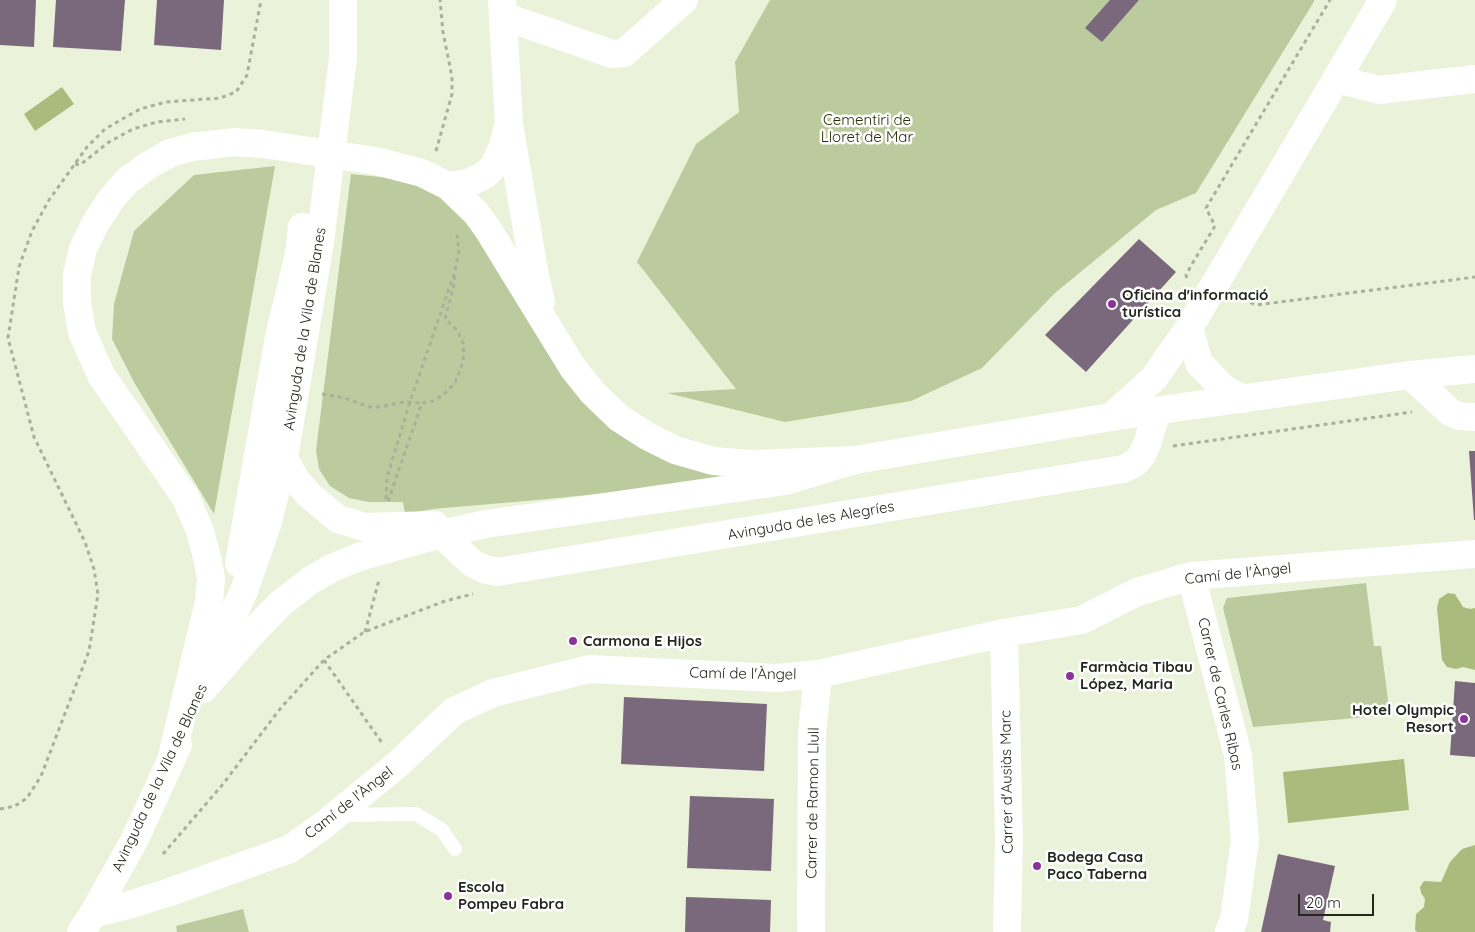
<!DOCTYPE html>
<meta charset="utf-8">
<style>
body{margin:0}
#map{position:relative;width:1475px;height:932px;overflow:hidden;background:#eaf3d9;font-family:Quicksand,sans-serif}
canvas{display:block}
.scale{position:absolute;left:1298px;top:894px;width:76px;height:22px;box-sizing:border-box;border:2px solid #24271d;border-top:0;padding-left:6px;font-size:15px;line-height:18px;white-space:nowrap;color:#24271d;-webkit-text-stroke:4px #fff;paint-order:stroke}
</style>
<div id="map">
<canvas width="1475" height="932"></canvas>
<div class="scale">20 m</div>
</div>
<script>
const ctx = document.querySelector('canvas').getContext('2d');
ctx.lineJoin = 'round';
function fillPath(path, color) { ctx.fillStyle = color; ctx.fill(path, 'evenodd'); }
const poly = rows => new Path2D(rows.map(r => 'M' + r).join(''));
function stroke(path, color, width, dash) { ctx.strokeStyle = color; ctx.lineWidth = width; ctx.lineCap = dash ? 'butt' : 'round'; ctx.setLineDash(dash || []); ctx.stroke(path); }
function drawText(font, color, halo, rows, align = 'center') {
  ctx.font = font + ' Quicksand,sans-serif'; ctx.lineWidth = 5; ctx.setLineDash([]); ctx.textBaseline = 'middle'; ctx.strokeStyle = halo; ctx.fillStyle = color; for (const [text, x, y, turn = 0] of rows) {
    ctx.save(); ctx.translate(x, y); ctx.rotate((+turn || 0) * Math.PI / 180); ctx.textAlign = isNaN(turn) ? turn : align; if (halo) ctx.strokeText(text, 0, 0); ctx.fillText(text, 0, 0); ctx.restore();
  }
}
const green = poly([
 [770,0,1315,0,1196,193,1156,210,1055,293,982,368,911,401,785,422,667,393,736,389,637,262,696,144,739,112,735,62],
 [275,166,214,514,135,384,112,339,114,304,134,231,194,175],
 [351,174,390,178,428,188,457,205,575,385,730,472,729,481,537,500,433,509,405,514,403,502,369,502,349,498,330,486,319,469,316,450],
 [1366,583,1374,646,1381,646,1390,715,1253,727,1223,608,1227,598],
 [243,909,249,932,177,932,176,926]
]);
const water = poly([
 [62,87,74,104,35,131,24,114],
 [1448,593,1455,594,1463,607,1470,609,1475,608,1475,670,1463,667,1456,669,1447,667,1442,660,1437,608,1439,599],
 [1404,759,1409,810,1288,823,1283,772],
 [1475,845,1475,932,1417,932,1415,930,1416,914,1424,907,1425,899,1421,893,1420,887,1424,881,1441,882,1450,862,1462,849]
]);
const building = poly([
 [0,0,36,0,34,47,0,45],
 [56,0,125,0,121,51,53,47],
 [157,0,224,0,221,50,154,45],
 [1110,0,1139,0,1102,42,1085,28],
 [1139,239,1176,272,1086,372,1045,335],
 [1469,451,1475,451,1475,520,1474,520],
 [1455,681,1475,683,1475,757,1450,755],
 [624,697,767,704,764,771,621,764],
 [690,796,774,799,771,871,687,868],
 [1278,854,1335,866,1323,920,1331,922,1330,932,1261,932],
 [686,897,771,900,770,932,685,932]
]);
const path = poly([
 [436,151,452,94,452,77,443,32,440,0],
 [75,164,80,165,109,142,133,129,157,122,185,119],
 [1187,278,1186,275,1192,264,1215,226,1206,208,1330,0],
 [1235,300,1245,300,1256,305,1475,277],
 [322,394,345,398,369,407,379,407,404,402,422,403],
 [1173,446,1412,412],
 [386,499,387,477,410,402,454,274,459,251,457,235],
 [388,501,422,403,433,401,443,395,455,383,461,368,464,356,463,343,457,330,445,319,455,281,454,275],
 [365,632,379,580],
 [324,660,382,743],
 [0,809,15,806,27,798,41,776,89,651,98,594,94,569,85,542,34,437,8,338,19,267,32,231,49,200,87,147,105,129,140,109,166,102,220,98,236,92,247,75,261,0],
 [163,854,223,784,280,709,324,660,364,632,445,601,473,594]
]);
const lane = poly([
 [340,815,416,814,442,830,455,849]
]);
const street = poly([
 [503,16,612,54,624,53,684,0],
 [1336,79,1379,90,1475,79],
 [1189,328,1199,363,1224,389,1243,399],
 [1410,375,1450,412,1459,416,1475,417],
 [1111,417,1154,378,1189,328,1383,0],
 [441,534,472,563,484,569,497,572,1123,469,1135,463,1142,455,1147,444,1157,411],
 [1191,576,1238,755,1245,840,1234,919,1229,932],
 [1004,633,1009,839,1007,932],
 [93,914,129,905,167,893,290,849,325,824,398,764,454,711,493,693,589,669,777,678,818,674,1004,633,1082,620,1137,592,1191,576,1475,554],
 [811,932,812,734,818,674]
]);
const secondary = poly([
 [502,0,509,124,535,276,541,302],
 [448,186,468,183,485,175,494,166,502,148,509,124],
 [279,450,296,480,309,495,338,519,364,527,435,525],
 [239,563,279,337,299,254,302,227],
 [209,671,218,647,244,591,267,525,284,458,320,242,343,58,343,0],
 [203,689,252,633,281,603,311,580,332,568,359,557,441,534,486,524,785,481,855,460,1111,417,1410,375,1475,369],
 [171,760,209,602,211,579,208,561,200,531,186,498,101,375,82,332,77,302,77,275,83,249,95,224,112,198,128,180,149,165,170,153,192,147,234,142,263,144,376,161,422,173,448,186,476,213,487,228,573,368,593,393,619,418,647,436,675,450,713,461,752,464,855,460],
 [81,932,93,914,134,841,178,745]
]);
const markers = [
 [1112,304,5,"#8c329e"],
 [573,641,5,"#8c329e"],
 [1070,676,5,"#8c329e"],
 [1464,719,5,"#8c329e"],
 [1037,866,5,"#8c329e"],
 [448,896,5,"#8c329e"]
];
const parkNames = [
 ["Cementiri de",867,120],
 ["Lloret de Mar",867,137]
];
const poiNames = [
 ["Oficina d'informació",1122,295],
 ["turística",1122,312],
 ["Carmona E Hijos",583,641],
 ["Farmàcia Tibau",1080,667],
 ["López, Maria",1080,684],
 ["Hotel Olympic",1454,710,"right"],
 ["Resort",1454,727,"right"],
 ["Bodega Casa",1047,857],
 ["Paco Taberna",1047,874],
 ["Escola",458,887],
 ["Pompeu Fabra",458,904]
];
const streetNames = [
 ["Avinguda de la Vila de Blanes",305,329,-81],
 ["Avinguda de les Alegríes",811,521,-10],
 ["Camí de l'Àngel",1238,574,-6],
 ["Camí de l'Àngel",743,674,1],
 ["Carrer de Carles Ribas",1220,694,77],
 ["Avinguda de la Vila de Blanes",160,778,-65],
 ["Carrer d'Ausiàs Marc",1007,782,-91],
 ["Camí de l'Àngel",349,803,-38],
 ["Carrer de Ramon Llull",813,803,-89]
];
fillPath(green, '#bccb9d');
fillPath(water, '#a9bc7d');
fillPath(building, '#7a697d');
stroke(path, '#a9b09c', 3, [4, 4]);
stroke(lane, '#fff', 14);
stroke(street, '#fff', 28);
stroke(secondary, '#fff', 28);
for (const [x, y, r, color] of markers) { const dot = new Path2D(); dot.arc(x, y, r, 0, 2 * Math.PI); ctx.fillStyle = color; ctx.fill(dot); stroke(dot, '#fff', 2); }
drawText('15px', '#263100', '#fff', parkNames);
drawText('bold 15px', '#24271d', '#fff', poiNames, 'left');
drawText('15px', '#24271d', '#fff', streetNames);
</script>
